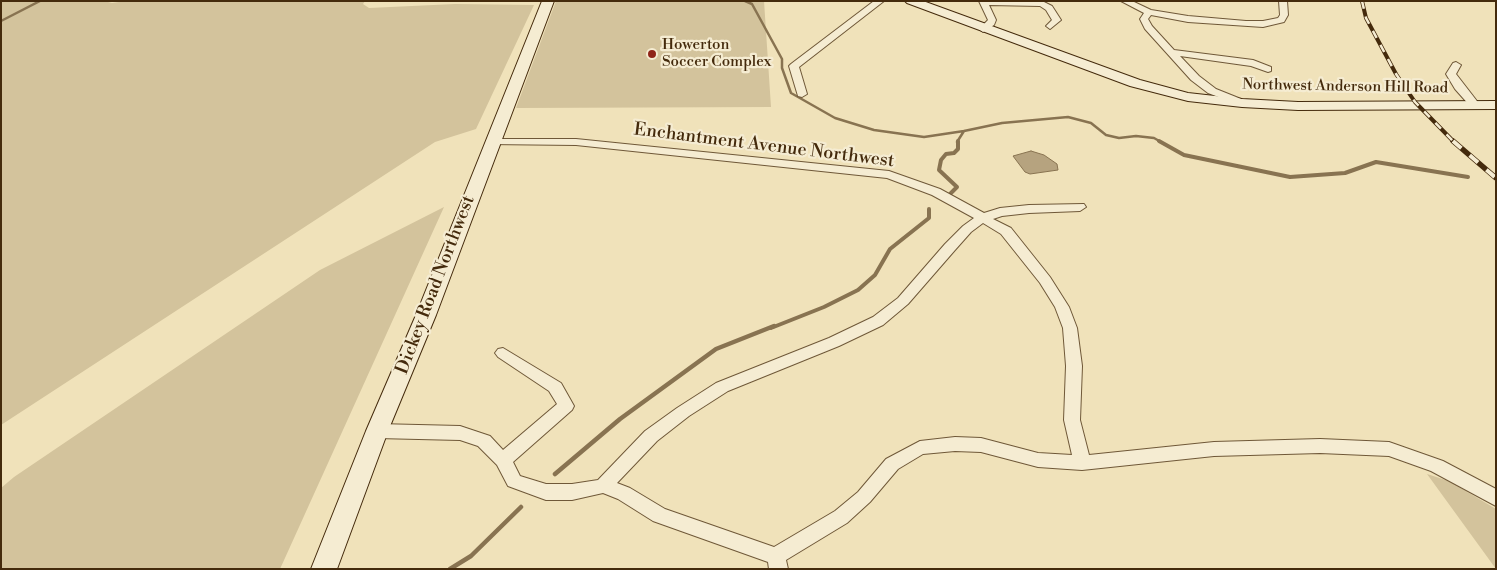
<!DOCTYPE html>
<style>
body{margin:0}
#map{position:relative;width:1497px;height:570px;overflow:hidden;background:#f0e2ba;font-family:"Libre Bodoni",serif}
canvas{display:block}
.frame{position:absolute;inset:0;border:2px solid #442a0c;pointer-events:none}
</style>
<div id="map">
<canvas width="1497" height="570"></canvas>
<div class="frame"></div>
</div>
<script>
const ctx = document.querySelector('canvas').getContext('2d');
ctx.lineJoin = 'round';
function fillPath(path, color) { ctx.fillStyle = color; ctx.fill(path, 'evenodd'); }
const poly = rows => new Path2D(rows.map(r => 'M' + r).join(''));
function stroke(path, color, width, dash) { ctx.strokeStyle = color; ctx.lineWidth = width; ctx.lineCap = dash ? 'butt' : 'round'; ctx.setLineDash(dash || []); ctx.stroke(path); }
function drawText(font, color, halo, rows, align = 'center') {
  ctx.font = font + ' "Libre Bodoni",serif'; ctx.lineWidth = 4.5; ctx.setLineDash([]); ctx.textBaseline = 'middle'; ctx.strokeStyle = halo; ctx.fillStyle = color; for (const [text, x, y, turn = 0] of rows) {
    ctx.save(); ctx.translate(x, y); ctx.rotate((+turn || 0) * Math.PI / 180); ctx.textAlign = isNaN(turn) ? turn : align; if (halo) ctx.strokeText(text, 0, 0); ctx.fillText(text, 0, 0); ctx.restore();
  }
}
const green = poly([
 [1,1,104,1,112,3,126,1,365,1,363,4,369,8,455,4,534,5,476,129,435,142,1,425],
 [556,1,764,1,771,107,516,108],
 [444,207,280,569,1,569,1,488,14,477,320,270],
 [1427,474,1449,481,1496,509,1496,569]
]);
const water = poly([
 [1031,151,1044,155,1057,164,1058,170,1030,174,1025,172,1013,156,1031,151]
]);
const streamFar2 = poly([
 [745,1,752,4,782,59,782,68,791,93,835,118,874,130,924,137,964,131],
 [1,21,40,1],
 [957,142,964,131,1002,123,1068,117,1091,123,1106,135,1119,138,1136,136,1154,138,1161,142]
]);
const streamFar1 = poly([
 [1159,141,1184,155,1290,177,1345,173,1376,162,1468,177],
 [950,194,957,187,939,170,941,160,946,154,954,153,958,149,958,141],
 [771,328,824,307,858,290,875,275,890,249,929,218,929,209]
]);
const stream = poly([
 [555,474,620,419,716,349,774,326],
 [450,569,471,556,521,507]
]);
const street = poly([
 [874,1,884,1,799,67,807,94,802,97,798,96,789,66,791,64,874,1],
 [979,1,1042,1,1052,6,1061,20,1050,29,1046,26,1052,20,1046,10,1040,6,989,5,996,20,994,25,983,32,979,29,988,20,979,1],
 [1121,1,1132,1,1151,10,1188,16,1246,21,1263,21,1278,18,1280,15,1279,1,1287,1,1288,15,1284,22,1263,27,1188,22,1151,15,1148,19,1152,26,1174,50,1253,60,1271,67,1271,71,1268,72,1251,66,1180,56,1199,76,1216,89,1246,101,1247,103,1246,105,1242,106,1208,93,1191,80,1145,29,1140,19,1144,13,1121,1],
 [1456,62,1461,65,1456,74,1480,105,1479,107,1471,107,1455,89,1446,74,1453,63,1456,62],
 [492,139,576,139,889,171,940,189,984,213,1000,208,1029,205,1084,204,1086,207,1080,211,1029,213,1002,216,993,219,1011,228,1050,277,1069,307,1077,328,1082,366,1080,420,1089,455,1214,442,1320,439,1389,442,1443,461,1496,489,1496,506,1431,471,1389,456,1320,453,1214,456,1082,470,1038,467,981,452,955,451,923,454,898,469,870,502,847,523,786,560,788,569,769,569,768,562,653,521,618,499,603,493,572,500,546,500,508,486,497,465,478,446,460,440,377,438,371,436,369,431,371,426,377,424,460,426,490,436,503,450,557,404,549,391,498,357,495,353,498,349,503,348,561,383,574,406,572,410,513,462,520,476,546,484,572,484,598,480,645,431,677,408,716,383,829,338,873,317,898,298,945,244,963,226,974,218,932,195,887,178,576,145,488,144,486,142,492,139],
 [983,223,1001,234,1040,283,1055,307,1063,328,1066,366,1064,420,1072,455,1038,453,981,438,955,437,920,441,886,459,858,492,835,511,774,547,665,509,630,488,617,483,657,441,689,416,728,391,839,346,883,325,908,304,955,250,971,232,983,223]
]);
const secondary = poly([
 [542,1,554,1,436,315,388,431,337,569,311,569,366,431,416,315,542,1],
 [905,1,923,1,1140,80,1188,93,1242,99,1298,102,1496,101,1496,109,1298,110,1242,107,1188,101,1130,86,907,3,905,1]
]);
const railFar1 = poly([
 [1362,1,1366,18,1396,74,1415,102,1454,142]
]);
const rail = poly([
 [1453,141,1496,178]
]);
const markers = [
 [652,54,5,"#8f2418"]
];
const farPoinames = [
 ["Howerton",662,45],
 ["Soccer Complex",662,62]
];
const farStreetnames = [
 ["Northwest Anderson Hill Road",1345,87,1]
];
const streetNames = [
 ["Enchantment Avenue Northwest",764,146,7],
 ["Dickey Road Northwest",436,285,-69]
];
fillPath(green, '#d3c39c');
fillPath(water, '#b6a37f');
stroke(water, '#887351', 1);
stroke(streamFar2, '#887351', 2.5);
stroke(streamFar1, '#887351', 4);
stroke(stream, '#887351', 4.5);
stroke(street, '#6f5838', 2);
stroke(secondary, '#442a0c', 2);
fillPath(street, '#f5ecd2');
fillPath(secondary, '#f5ecd2');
stroke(railFar1, '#442a0c', 4);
stroke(rail, '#442a0c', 5.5);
stroke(railFar1, '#f5ecd2', 2.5, [8]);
stroke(rail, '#f5ecd2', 4, [11]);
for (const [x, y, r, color] of markers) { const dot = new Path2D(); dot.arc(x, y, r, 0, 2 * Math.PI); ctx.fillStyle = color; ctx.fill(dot); stroke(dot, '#f5ecd2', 2); }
drawText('15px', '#442a0c', '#f5ecd2', farPoinames, 'left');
drawText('15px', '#442a0c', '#f5ecd2', farStreetnames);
drawText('18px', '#442a0c', '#f5ecd2', streetNames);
</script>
